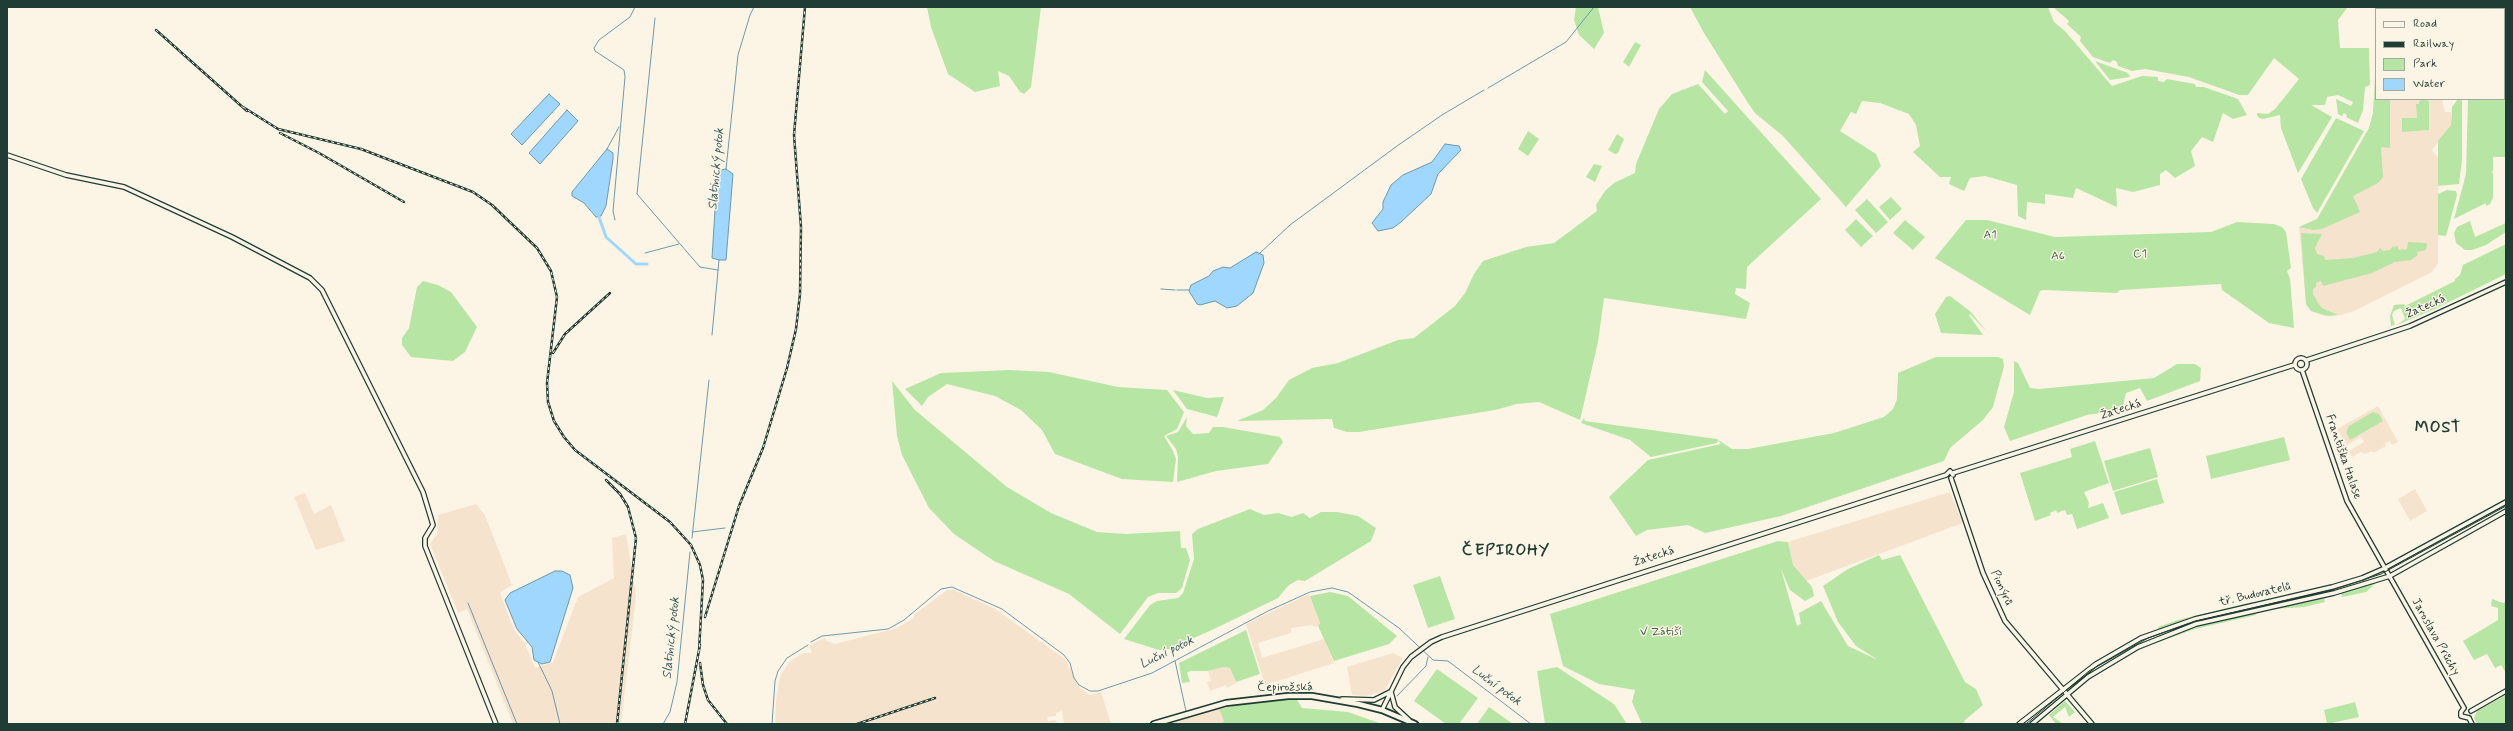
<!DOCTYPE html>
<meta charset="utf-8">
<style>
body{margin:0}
#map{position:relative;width:2513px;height:731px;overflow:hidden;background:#fcf5e5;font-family:Mynerve,sans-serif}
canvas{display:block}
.frame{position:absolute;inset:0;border:8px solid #1f3d34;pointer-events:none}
.legend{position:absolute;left:2375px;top:8px;width:130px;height:92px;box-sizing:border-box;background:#fcf5e5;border:1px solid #a4ab9e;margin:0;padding:5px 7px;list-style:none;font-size:12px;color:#1f3d34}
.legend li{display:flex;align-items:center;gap:8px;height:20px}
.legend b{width:20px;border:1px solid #a4ab9e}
</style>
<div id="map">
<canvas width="2513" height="731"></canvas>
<div class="frame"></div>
<ul class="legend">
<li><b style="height:5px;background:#fcf5e5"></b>Road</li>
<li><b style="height:5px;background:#1f3d34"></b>Railway</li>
<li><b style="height:11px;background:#b7e5a4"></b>Park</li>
<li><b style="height:11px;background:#9fd7fe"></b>Water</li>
</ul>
</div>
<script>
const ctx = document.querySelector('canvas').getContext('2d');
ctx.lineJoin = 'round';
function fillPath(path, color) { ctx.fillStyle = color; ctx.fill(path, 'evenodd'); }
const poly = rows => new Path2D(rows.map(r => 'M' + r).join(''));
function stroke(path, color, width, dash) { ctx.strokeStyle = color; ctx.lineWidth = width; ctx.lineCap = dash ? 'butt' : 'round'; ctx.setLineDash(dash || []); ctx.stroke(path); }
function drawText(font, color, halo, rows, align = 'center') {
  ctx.font = font + ' Mynerve,sans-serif'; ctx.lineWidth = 3; ctx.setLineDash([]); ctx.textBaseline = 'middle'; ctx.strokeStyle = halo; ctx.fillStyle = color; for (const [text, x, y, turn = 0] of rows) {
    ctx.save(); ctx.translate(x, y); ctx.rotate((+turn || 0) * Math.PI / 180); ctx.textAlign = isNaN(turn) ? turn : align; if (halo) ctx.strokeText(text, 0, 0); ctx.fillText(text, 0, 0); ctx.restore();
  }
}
const built = poly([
 [2376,49,2376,99,2442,99,2445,112,2451,112,2451,125,2432,150,2438,158,2438,263,2432,272,2354,311,2341,315,2324,316,2311,311,2306,305,2299,227,2317,219,2320,214,2369,128,2373,113],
 [2378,406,2398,442,2392,445,2390,441,2385,443,2386,446,2373,453,2372,451,2364,454,2361,452,2352,457,2349,451,2364,442,2361,437,2347,445,2337,429],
 [2415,489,2427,511,2410,521,2398,499],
 [1950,492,1963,523,1806,581,1793,565,1788,542],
 [305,493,314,514,331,505,345,541,316,550,294,497],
 [476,504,485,515,512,585,500,593,514,630,524,642,535,668,553,662,578,597,614,578,612,538,626,534,636,596,621,724,513,724,467,609,458,613,430,544,437,534,438,515],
 [947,590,954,590,995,609,1065,659,1080,688,1090,695,1101,692,1111,724,1064,724,1062,711,1056,713,1056,716,1047,717,1048,721,1055,720,1058,724,775,724,776,700,780,676,790,661,803,653,812,653,809,646,824,638,827,641,835,644,897,628,914,618,915,614],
 [1309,594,1320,623,1318,626,1314,627,1313,625,1291,628,1291,633,1258,643,1262,658,1324,639,1334,663,1265,685,1246,624],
 [1393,653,1403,658,1384,691,1366,696,1352,695,1347,667],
 [1224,667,1230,668,1236,683,1227,688,1226,685,1210,691,1207,682,1211,681,1208,671],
 [1219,709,1225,721,1220,724,1174,724,1174,722,1185,717]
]);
const green = poly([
 [927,7,1041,7,1031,87,1024,94,1020,92,1009,76,998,71,1000,86,975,92,948,74,931,27],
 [1576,7,1598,7,1604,33,1594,49,1579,35,1574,20],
 [1690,7,2048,7,2054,22,2065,31,2112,86,2142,76,2158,77,2158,81,2164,82,2167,79,2195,84,2196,87,2204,87,2238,99,2247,115,2233,119,2223,113,2213,142,2202,137,2191,151,2195,166,2175,178,2166,170,2160,174,2160,185,2133,192,2116,188,2117,207,2076,188,2073,198,2045,194,2045,204,2027,202,2026,220,2018,216,2017,185,1985,176,1970,178,1964,191,1949,184,1951,177,1940,177,1913,152,1920,146,1916,125,1909,114,1880,103,1862,101,1856,114,1851,112,1840,131,1876,154,1881,166,1846,207,1783,136,1755,113,1748,103,1704,33],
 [2053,7,2372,7,2347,8,2338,20,2340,48,2369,48,2370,85,2365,87,2363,110,2358,123,2346,117,2347,115,2344,113,2342,116,2338,114,2336,99,2351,106,2353,102,2338,95,2327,97,2325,105,2311,105,2332,117,2298,173,2281,128,2280,115,2263,119,2259,118,2257,115,2257,113,2268,114,2275,109,2299,79,2274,58,2248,95,2239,95,2189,77,2145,69,2132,71,2118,66,2117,62,2113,60,2110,63,2093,57,2080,41,2081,37,2067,24,2069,21],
 [2504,20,2506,20,2506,157,2493,157,2493,171,2491,172,2493,173,2493,198,2490,204,2486,206,2486,203,2454,219,2466,174,2468,99,2504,99],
 [1635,42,1641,45,1629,67,1623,62],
 [2095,61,2128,73,2130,77,2110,80],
 [2376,66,2376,99,2390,99,2390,148,2381,147,2383,177,2378,183,2353,196,2360,212,2322,229,2313,230,2299,227,2317,219,2320,214,2369,128,2373,113],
 [1705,70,1821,199,1747,267,1746,289,1736,288,1735,294,1750,303,1746,319,1604,298,1598,342,1580,420,1539,402,1517,404,1495,410,1359,432,1347,432,1334,428,1332,419,1237,421,1263,410,1276,398,1289,380,1312,368,1338,363,1398,340,1414,338,1455,306,1465,293,1474,274,1483,261,1526,247,1554,243,1597,211,1596,205,1605,191,1614,183,1635,173,1636,164,1659,109,1672,94,1698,84,1725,114,1728,111,1702,82],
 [2420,99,2429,101,2429,130,2402,132,2402,118,2417,118,2416,104,2419,104],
 [2458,99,2462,99,2462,159,2459,184,2438,186,2438,141,2451,125,2452,107],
 [2336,118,2364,131,2317,213,2313,208,2301,179],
 [1528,131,1539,139,1528,156,1518,149],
 [1617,134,1624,139,1618,153,1615,154,1608,150],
 [1594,164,1602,166,1595,182,1586,177],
 [2447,190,2456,191,2457,195,2446,236,2438,235,2438,194],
 [1891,197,1902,209,1890,220,1879,207],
 [1867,199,1888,222,1876,233,1855,210],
 [1856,219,1873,236,1861,247,1845,230],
 [1905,220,1925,237,1913,250,1893,233],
 [1966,220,1987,220,2055,237,2211,232,2237,222,2274,224,2282,227,2286,232,2291,268,2287,271,2290,279,2294,328,2269,323,2222,290,2221,284,2120,290,2117,293,2043,290,2040,291,2030,315,1935,258],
 [2470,221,2475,237,2506,223,2506,232,2486,245,2472,250,2465,250,2456,243,2454,233,2457,227],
 [2301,233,2322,234,2315,248,2317,254,2324,256,2325,260,2353,258,2377,252,2380,248,2383,251,2390,250,2392,247,2398,246,2398,250,2407,249,2408,242,2427,243,2426,250,2417,252,2418,255,2411,260,2395,262,2372,273,2323,286,2321,281,2316,283,2316,287,2313,289,2313,294,2318,303,2322,308,2338,315,2328,316,2311,311,2306,304],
 [2506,244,2506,274,2437,308,2397,325,2405,319,2401,308,2394,311,2392,315,2395,325,2391,326,2390,316,2394,305,2404,304,2405,306,2455,281,2455,279,2460,275,2463,265],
 [423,281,438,285,451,292,477,327,465,352,453,361,411,357,402,345,402,338,409,328,417,287],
 [1950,296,1971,312,1987,332,1970,314,1969,315,1983,335,1941,333,1935,314,1946,297],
 [1936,357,1998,357,2003,359,2004,366,1993,407,1983,420,1950,448,1944,461,1781,516,1705,533,1688,525,1647,530,1636,536,1609,497,1648,460,1721,444,1718,440,1717,443,1651,457,1630,440,1581,423,1584,418,1585,421,1717,439,1732,449,1748,449,1834,433,1884,417,1893,409,1897,399,1898,373],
 [2014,361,2018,363,2030,388,2039,389,2154,378,2177,364,2195,364,2201,368,2200,381,2147,401,2140,388,2126,393,2122,410,2087,415,2010,441,2004,427,2014,392],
 [1009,370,1049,372,1118,387,1167,390,1184,412,1177,429,1164,436,1173,451,1176,459,1173,482,1122,479,1055,454,1042,430,1021,410,995,396,947,384,928,397,922,406,905,389,941,373],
 [892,381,915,410,1007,487,1051,513,1097,532,1126,534,1180,531,1181,548,1186,548,1190,560,1182,588,1176,593,1158,593,1148,597,1120,634,1069,594,994,561,954,534,929,508,902,455,897,436],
 [1173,390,1207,398,1224,397,1217,417,1187,409],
 [2373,412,2379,414,2383,421,2350,440,2346,432,2349,426],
 [1187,417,1186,426,1193,434,1209,433,1213,427,1223,427,1280,437,1283,442,1268,464,1216,471,1177,482,1178,457,1176,449,1166,436,1178,432],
 [2284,437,2290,460,2211,479,2206,456],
 [2095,441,2109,483,2084,492,2089,503,2088,508,2103,503,2109,518,2077,529,2072,514,2067,515,2065,510,2057,513,2056,510,2050,513,2051,515,2035,521,2020,473,2072,457,2070,449],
 [2150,448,2158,477,2113,491,2104,461],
 [2157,479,2164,503,2121,515,2114,492],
 [1250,509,1264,515,1278,513,1292,517,1303,513,1310,518,1321,512,1337,512,1358,516,1376,528,1371,541,1305,581,1298,580,1289,585,1278,598,1212,630,1169,649,1159,650,1124,639,1150,605,1157,601,1178,598,1183,593,1194,559,1192,534,1198,529],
 [1778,541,1788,542,1793,565,1812,587,1814,596,1805,601,1790,590,1781,569,1797,626,1801,624,1799,613,1821,601,1848,646,1878,660,1856,646,1838,622,1823,586,1848,569,1879,555,1882,560,1900,555,1965,682,1976,689,1983,705,1965,720,1963,724,1642,724,1632,702,1635,690,1599,684,1563,666,1550,614],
 [1440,576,1455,619,1428,628,1413,585],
 [2377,582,2366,592,2342,597,2341,593],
 [1330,592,1348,596,1397,636,1389,644,1334,661,1318,626,1320,623,1310,596],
 [2324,598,2325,602,2304,607,2273,609],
 [2492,599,2503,603,2506,602,2506,673,2501,665,2495,668,2487,654,2474,660,2463,641,2498,620,2498,608,2491,606],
 [2252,602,2254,604,2194,617,2158,630,2158,627,2178,620],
 [2255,613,2256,615,2195,629,2153,644,2151,642,2195,627],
 [1246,630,1260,674,1236,682,1230,668,1224,667,1208,671,1190,671,1187,673,1190,682,1182,683,1179,663],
 [1557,667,1614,704,1627,724,1545,724,1537,671],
 [1437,669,1478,698,1459,724,1446,724,1414,701],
 [2506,695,2506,724,2477,724,2474,718,2477,711],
 [1296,698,1302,708,1348,712,1382,724,1220,724,1224,721,1219,709,1247,703],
 [2065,701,2075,712,2069,717,2065,707,2053,717,2062,723,2056,724,2049,715],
 [2355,702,2359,717,2327,724,2324,710],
 [1489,707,1513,724,1477,724]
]);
const water = poly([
 [549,94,560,104,522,145,511,134,549,94],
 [567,110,578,121,540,164,529,153,567,110],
 [1445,144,1459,146,1461,150,1438,174,1431,194,1401,222,1393,228,1378,231,1372,223,1383,209,1383,202,1391,185,1403,175,1432,162,1445,144],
 [607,149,613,153,613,159,606,206,601,216,596,217,584,203,572,196,572,192,607,149],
 [726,169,733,174,726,260,719,260,712,258,717,178,720,170,726,169],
 [1256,252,1263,255,1264,263,1253,293,1237,306,1227,308,1215,301,1200,305,1197,304,1189,291,1191,285,1209,276,1213,271,1223,267,1230,268,1256,252],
 [555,571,562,571,570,575,573,588,550,662,542,664,534,660,532,647,517,629,505,600,510,593,555,571]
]);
const stream = poly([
 [655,18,637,194,700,267,718,270],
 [1488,88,1566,42,1594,7],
 [607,149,619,127],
 [726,169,738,55,750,15,754,7],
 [615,220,613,211,625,77,624,70,595,51,594,48,599,40,630,17,635,7],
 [645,253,679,244],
 [1259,254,1290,225,1397,146,1442,115,1484,90],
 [1161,289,1175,290],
 [1177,290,1189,290],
 [712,335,719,260],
 [692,532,725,528],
 [692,538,709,380],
 [468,603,517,724],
 [811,642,822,636,888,629,904,620,941,589,952,587,1002,609,1064,655,1070,663,1074,678,1079,685,1090,691,1098,691,1152,673,1268,611,1310,592,1332,588,1348,592,1399,628,1433,660,1448,661,1531,724],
 [1175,661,1186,711],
 [538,662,552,691,560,724],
 [1397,696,1426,666,1428,657],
 [663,724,670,712,677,682,690,552],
 [772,724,775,681,778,671,787,658,808,645]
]);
const canal = poly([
 [599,217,606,237,636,264,647,264]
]);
const tertiary = poly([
 [7,155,66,175,124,187,232,237,310,278,322,290,423,492,433,525,425,538,425,546,496,724],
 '2295 364a6 6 0 1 1 12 0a6 6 0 1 1-12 0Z',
 [2307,360,2410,326,2506,282],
 [2302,370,2347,501,2464,708],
 [1953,473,2294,365],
 [1946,475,1950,471,1953,475],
 [1951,478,1983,573,2005,621,2092,724],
 [1391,692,1395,707,1409,720],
 [1342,699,1374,700,1390,692],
 [2464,708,2461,712,2461,716,2469,718],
 [1382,710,1403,667,1411,657,1431,642,1442,637,1946,475],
 [2471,711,2506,691],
 [2469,718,2472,724],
 [2019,724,2096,664,2141,638,2195,619,2332,587,2362,578,2385,568,2506,502],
 [2032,724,2088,677,2138,647,2196,624,2334,593,2390,576,2506,511]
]);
const primary = poly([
 [1154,724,1226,703,1288,696,1312,696,1358,704,1382,710,1415,724]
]);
const tram = poly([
 [2026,724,2089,671,2148,638,2195,621,2332,590,2381,574,2506,506]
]);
const rail = poly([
 [156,30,247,111],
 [243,107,278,129,361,149,473,192,492,205,537,248,551,271,557,297,547,383,548,402,554,421,564,437,575,450,670,522,691,545,700,565,703,580,699,651],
 [280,133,319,153,404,202],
 [553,353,565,334,610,293],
 [606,480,620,494,628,507,636,538,617,724],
 [705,617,739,506,763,448,787,368,796,329,800,294,801,227,794,135,805,7],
 [700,663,703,685,708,700,727,724],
 [685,724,700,645],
 [857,724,935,698]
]);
const parkNames = [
 ["A1",1990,235],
 ["C1",2140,254],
 ["A6",2058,256],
 ["V Zátiší",1661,632]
];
const streetNames = [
 ["Žatecká",2426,307,-24],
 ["Žatecká",2121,410,-18],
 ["Františka Halase",2343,457,71],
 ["Žatecká",1654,557,-18],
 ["Pionýrů",2001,588,66],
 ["tř. Budovatelů",2255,595,-13],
 ["Jaroslava Průchy",2435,637,61],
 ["Čepirožská",1285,688,-1]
];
const waterNames = [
 ["Slatinický potok",717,169,-85],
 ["Slatinický potok",672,638,-84],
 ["Luční potok",1167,653,-26],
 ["Luční potok",1496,686,37]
];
const districtNames = [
 ["MOST",2438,429],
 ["ČEPIROHY",1506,552]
];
fillPath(built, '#f6e3ce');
fillPath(green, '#b7e5a4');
fillPath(water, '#9fd7fe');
stroke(water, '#6c99ad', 1);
stroke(stream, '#6c99ad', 1);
stroke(canal, '#9fd7fe', 3);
stroke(tertiary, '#1f3d34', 6);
stroke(primary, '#1f3d34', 8);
stroke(tertiary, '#fcf5e5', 3.5);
stroke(primary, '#fcf5e5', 4.5);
stroke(tram, '#1f3d34', 1);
stroke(rail, '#1f3d34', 2.5);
stroke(rail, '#fcf5e5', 1, [3]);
drawText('12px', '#3d5f4a', '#fcf5e5', parkNames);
drawText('12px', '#1f3d34', '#fcf5e5', streetNames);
drawText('italic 13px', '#395c5c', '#fcf5e5', waterNames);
ctx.letterSpacing = '1px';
drawText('bold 16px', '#1f3d34', '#fcf5e5', districtNames);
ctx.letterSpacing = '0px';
</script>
